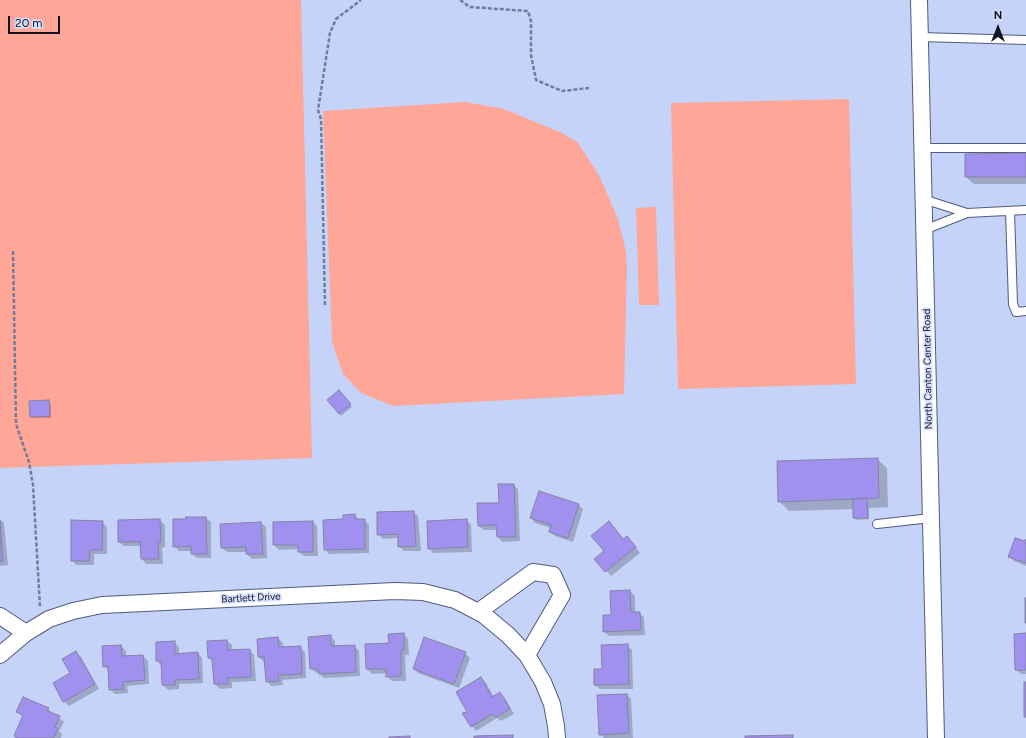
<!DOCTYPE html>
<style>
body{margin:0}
#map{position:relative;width:1026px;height:738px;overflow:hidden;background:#c5d3f9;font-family:Figtree,sans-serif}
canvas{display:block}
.north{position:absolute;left:978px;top:8px;width:40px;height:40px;-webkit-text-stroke:3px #d5e0ff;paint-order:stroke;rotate:0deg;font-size:11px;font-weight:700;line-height:16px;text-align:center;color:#101422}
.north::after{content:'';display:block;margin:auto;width:14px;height:18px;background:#101422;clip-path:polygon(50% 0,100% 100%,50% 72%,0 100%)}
.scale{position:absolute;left:8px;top:16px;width:52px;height:18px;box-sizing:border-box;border:2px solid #101422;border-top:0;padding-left:5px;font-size:12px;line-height:14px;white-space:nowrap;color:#101422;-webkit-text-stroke:3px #d5e0ff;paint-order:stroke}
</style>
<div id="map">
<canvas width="1026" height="738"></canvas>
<div class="north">N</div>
<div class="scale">20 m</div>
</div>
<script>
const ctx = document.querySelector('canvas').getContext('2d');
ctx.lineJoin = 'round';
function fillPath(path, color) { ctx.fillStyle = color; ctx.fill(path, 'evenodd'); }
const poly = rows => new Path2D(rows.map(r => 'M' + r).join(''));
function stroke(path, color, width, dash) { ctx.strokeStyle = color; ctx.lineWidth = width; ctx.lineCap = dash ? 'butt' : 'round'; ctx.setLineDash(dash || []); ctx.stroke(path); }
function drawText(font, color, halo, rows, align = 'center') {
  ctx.font = font + ' Figtree,sans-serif'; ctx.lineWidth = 3.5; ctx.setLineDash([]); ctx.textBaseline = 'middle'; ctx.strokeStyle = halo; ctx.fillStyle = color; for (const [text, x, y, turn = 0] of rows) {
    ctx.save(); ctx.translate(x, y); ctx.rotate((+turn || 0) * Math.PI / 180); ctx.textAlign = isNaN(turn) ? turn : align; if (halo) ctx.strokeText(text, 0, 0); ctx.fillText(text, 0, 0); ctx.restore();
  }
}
const green = poly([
 [0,0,301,0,312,458,0,468],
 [849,99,856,384,678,389,671,103],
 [465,102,504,109,562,133,578,143,600,177,618,219,626,252,627,268,624,394,393,406,361,393,343,374,332,342,323,111],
 [656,207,659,305,639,305,636,208]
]);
const shadow = poly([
 [1026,154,1026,184,974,184,966,177],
 [339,391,352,407,341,416,328,401],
 [49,402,51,404,51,418,33,418,31,416],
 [877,459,887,468,888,507,869,508,869,519,857,520,854,518,854,509,789,511,779,501],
 [513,485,518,489,520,541,502,542,498,537,497,530,484,530,479,526,500,504],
 [579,505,583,509,573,542,555,536,550,532,551,528,535,523,531,518],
 [413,512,418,516,421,551,404,551,399,546,399,538,383,539,378,534],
 [355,515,359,520,364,520,369,525,369,553,329,554,325,549,344,520],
 [206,518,211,522,211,558,197,558,192,554,192,551,179,551,174,546],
 [0,519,4,523,8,565,0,566],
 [160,520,165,525,165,547,162,548,163,564,146,564,142,559,141,546,124,546,119,542],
 [467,520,471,525,472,552,433,553,429,548],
 [102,522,107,527,107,554,94,554,94,565,76,565,72,560],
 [312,522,317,526,318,556,304,556,299,552,299,549,279,550,274,545],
 [261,523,266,527,267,558,252,559,247,554,247,552,227,552,222,548],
 [624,540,632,542,640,553,611,576,596,559],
 [1026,542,1026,566,1014,561,1009,556],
 [630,591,635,596,635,613,639,613,644,617,645,635,609,636,604,631,612,616],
 [404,634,408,639,409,655,405,655,406,681,392,681,387,676,387,673,372,674,367,669,390,644],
 [1026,634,1026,674,1021,674,1016,670],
 [330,636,335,641,335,647,354,646,359,651,360,676,324,678,319,673,316,673,311,668],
 [278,638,283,643,283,648,300,647,305,652,306,678,282,680,283,685,271,686,267,681,266,661,264,662,259,657],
 [227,641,232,645,232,651,250,650,254,655,256,681,232,682,232,688,220,689,215,684,214,663,209,658],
 [174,642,179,647,179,654,198,653,202,658,203,683,179,684,179,689,168,690,163,685,162,666,157,661],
 [627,645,632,650,633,689,600,689,595,685,603,670],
 [121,646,126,651,126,657,143,656,148,661,149,684,127,686,128,693,115,694,110,689,109,671,104,666],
 [76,652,81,657,99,689,69,706,64,701],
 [465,653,470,658,459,688,418,673,414,669],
 [481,678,486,683,494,697,500,693,505,698,514,714,501,721,497,718,476,731,472,726,469,712],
 [627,695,631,699,633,738,604,738,600,734],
 [48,709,64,722,59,731,62,734,61,738,17,738,15,736,24,717,17,712]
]);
const building = poly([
 [1026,153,1026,177,965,177,965,154,1026,153],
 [339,390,351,404,339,414,327,400,339,390],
 [49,400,50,416,30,417,29,401,49,400],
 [878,458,879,498,778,502,777,461,878,458],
 [498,484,514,484,516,537,497,537,496,525,478,526,477,503,499,503,498,484],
 [539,491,579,504,568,538,549,532,551,525,530,518,539,491],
 [867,498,868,518,853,518,853,499,867,498],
 [414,511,416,546,398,547,398,534,377,535,377,512,414,511],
 [355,514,355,519,365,519,365,549,324,550,323,520,343,519,343,515,355,514],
 [186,517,206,517,207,554,191,554,191,546,173,547,173,519,186,519,186,517],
 [160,519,161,542,158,543,159,559,141,559,140,542,118,542,118,520,160,519],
 [467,519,468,547,428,549,427,521,467,519],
 [71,520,103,521,102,550,90,550,89,561,71,561,71,520],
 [0,521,3,561,0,561,0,521],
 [313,521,313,552,298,552,298,545,273,545,273,522,313,521],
 [609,521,623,539,627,536,636,547,605,572,594,559,604,551,591,536,609,521],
 [261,522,263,554,246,554,246,547,221,548,220,524,261,522],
 [1015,538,1025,541,1026,539,1026,563,1008,557,1015,538],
 [630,590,631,612,640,612,641,630,603,632,603,615,611,615,610,591,630,590],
 [1025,598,1026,598,1026,623,1025,623,1025,598],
 [404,633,404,650,401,650,401,676,386,677,386,669,366,669,365,644,389,643,388,634,404,633],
 [1026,633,1026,670,1015,670,1014,634,1026,633],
 [331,635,331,646,355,645,356,672,319,674,318,669,310,669,308,637,331,635],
 [278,637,279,647,301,646,302,674,278,675,279,681,266,682,264,657,258,657,257,639,278,637],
 [424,637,466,652,454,684,413,669,424,637],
 [227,640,228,650,250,649,251,677,228,678,228,684,214,684,212,658,208,658,207,641,227,640],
 [175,641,175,654,198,652,199,679,175,680,175,685,162,685,161,661,156,661,156,642,175,641],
 [628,644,629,684,594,685,594,669,602,669,601,645,628,644],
 [121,645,122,656,143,655,145,680,123,682,123,689,109,690,108,666,103,667,102,646,121,645],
 [76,651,95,684,63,702,53,683,70,673,62,659,76,651],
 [481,677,492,697,500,692,510,709,496,717,492,714,471,727,462,713,467,712,456,692,481,677],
 [1024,682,1026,682,1026,717,1024,717,1024,682],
 [627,694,629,733,599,735,597,695,627,694],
 [23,697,49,708,47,711,60,716,55,727,58,729,54,738,17,738,14,736,23,715,16,712,23,697],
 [513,735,513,738,474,738,474,736,513,735],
 [793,735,793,738,745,738,745,736,793,735],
 [410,736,410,738,389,738,389,737,410,736]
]);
const path = poly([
 [460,0,470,7,528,11,531,21,531,55,536,80,562,91,589,88],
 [13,251,16,424,29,462,33,485,40,606],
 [325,305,321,119,318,110,330,33,336,19,361,0]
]);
const lane = poly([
 [920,37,1026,40],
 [922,148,1026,148],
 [923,199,967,213],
 [1010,211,1013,304,1016,312,1026,311],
 [924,230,967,213,1026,210],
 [877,524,931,518]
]);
const street = poly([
 [919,0,936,738],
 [478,612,533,572,553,575,562,595,527,655],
 [0,616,26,633],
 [0,655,26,633,49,619,73,611,102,605,395,591,423,592,455,600,484,615,508,635,527,655,543,682,552,704,556,726,557,738]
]);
const streetNames = [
 ["North Canton Center Road",928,369,-91],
 ["Bartlett Drive",251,598,-3]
];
fillPath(green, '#fea698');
fillPath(shadow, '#0003');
fillPath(building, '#a191ef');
stroke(building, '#8581a6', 1);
stroke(lane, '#515c7d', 10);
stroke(street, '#515c7d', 18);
stroke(path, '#727c97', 2.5, [4, 2]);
stroke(lane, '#fff', 8);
stroke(street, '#fff', 16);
drawText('10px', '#101422', '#d5e0ff', streetNames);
</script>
